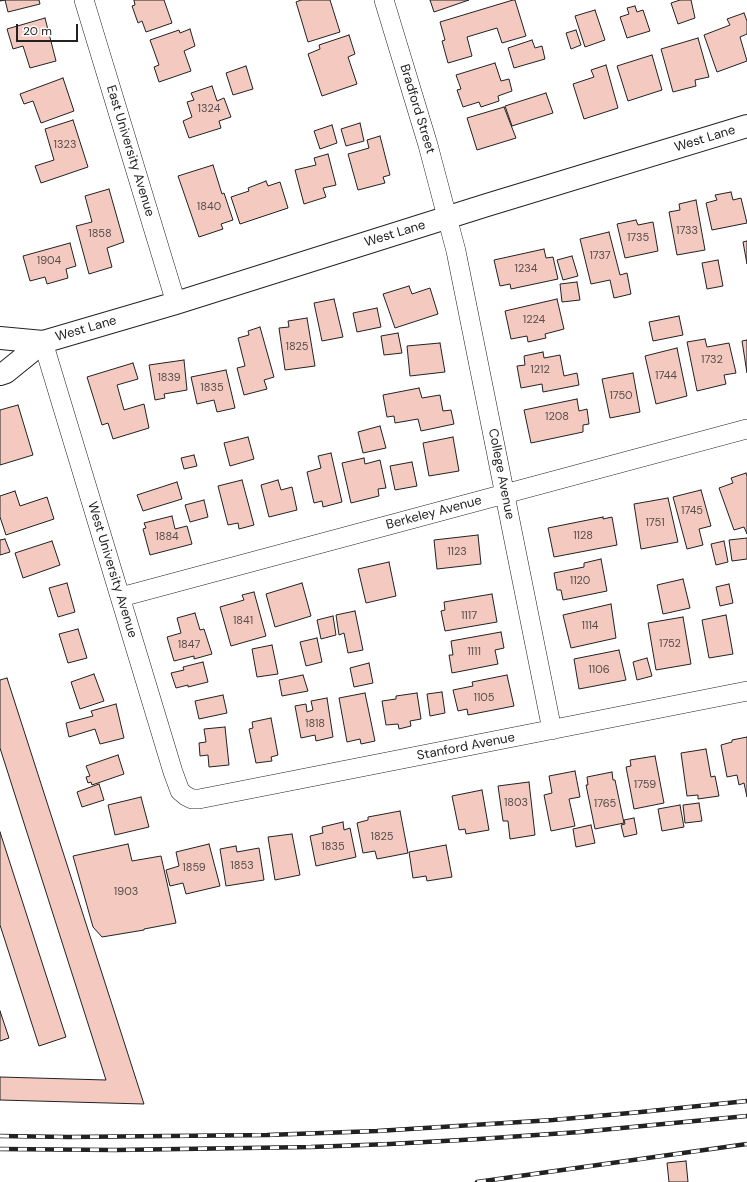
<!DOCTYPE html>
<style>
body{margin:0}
#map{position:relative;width:747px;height:1182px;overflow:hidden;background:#fff;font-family:"DM Sans",sans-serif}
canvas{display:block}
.scale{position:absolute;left:16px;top:24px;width:62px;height:18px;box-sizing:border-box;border:2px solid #222;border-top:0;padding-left:5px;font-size:12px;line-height:14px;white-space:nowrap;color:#222;-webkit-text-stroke:3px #fff;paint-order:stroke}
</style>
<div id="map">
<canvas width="747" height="1182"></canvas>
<div class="scale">20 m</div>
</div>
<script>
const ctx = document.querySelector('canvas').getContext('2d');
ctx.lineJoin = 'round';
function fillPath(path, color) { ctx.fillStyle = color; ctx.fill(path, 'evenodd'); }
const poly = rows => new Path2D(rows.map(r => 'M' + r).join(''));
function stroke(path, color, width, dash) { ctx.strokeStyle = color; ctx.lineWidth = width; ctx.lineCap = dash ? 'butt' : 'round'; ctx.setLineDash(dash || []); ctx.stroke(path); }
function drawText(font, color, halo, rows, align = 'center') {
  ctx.font = font + ' "DM Sans",sans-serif'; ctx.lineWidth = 3; ctx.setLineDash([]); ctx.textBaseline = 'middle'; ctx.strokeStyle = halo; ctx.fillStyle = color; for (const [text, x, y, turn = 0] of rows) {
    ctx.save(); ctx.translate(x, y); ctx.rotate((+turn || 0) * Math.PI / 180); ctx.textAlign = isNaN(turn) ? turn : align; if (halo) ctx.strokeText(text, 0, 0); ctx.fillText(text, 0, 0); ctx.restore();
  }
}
const building = poly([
 [0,0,39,0,40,4,8,12,5,0,0,1,0,0],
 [134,0,164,0,172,23,146,32,142,21,138,23,132,6,135,5,134,0],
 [301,0,330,0,340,32,308,42,296,2,301,0],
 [430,0,469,0,434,12,430,0],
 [513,0,515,0,526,36,502,43,497,28,467,37,472,56,448,63,442,41,445,40,440,22,513,0],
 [680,0,691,0,695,18,678,24,671,3,680,0],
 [635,6,637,12,643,10,650,31,627,38,620,17,629,14,627,8,635,6],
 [595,10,605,40,585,47,575,16,595,10],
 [744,13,747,21,747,34,740,37,747,61,717,72,704,35,730,25,727,19,744,13],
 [45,18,56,61,30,68,23,46,13,49,7,29,45,18],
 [190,29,195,46,184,51,191,71,159,82,154,67,159,65,150,40,179,30,180,33,190,29],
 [576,30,581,45,571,49,566,33,576,30],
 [349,35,355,54,348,57,357,84,322,96,308,54,320,49,319,45,349,35],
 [698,38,709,77,695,80,696,86,673,92,661,49,698,38],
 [532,40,535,48,542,46,545,59,514,68,508,48,532,40],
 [652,55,662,90,628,101,617,66,652,55],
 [495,63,501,81,509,79,512,91,498,96,499,101,481,107,479,102,463,107,457,90,461,89,456,75,495,63],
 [606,65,618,108,584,119,573,84,594,77,591,70,606,65],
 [246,66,253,89,233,95,226,73,246,66],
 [63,78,74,111,41,123,33,101,24,104,20,94,63,78],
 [212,86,217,101,224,98,231,117,219,121,221,128,189,138,183,121,192,117,187,102,194,100,191,93,212,86],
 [546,93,553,113,512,126,505,106,546,93],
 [504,107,516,138,477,150,467,118,504,107],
 [73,120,88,167,41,183,35,166,54,160,45,129,73,120],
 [360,123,364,141,346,146,341,129,360,123],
 [332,125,337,143,320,149,314,131,332,125],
 [380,136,390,175,383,177,385,183,358,190,348,154,369,148,367,140,380,136],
 [328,154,336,185,323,188,326,197,304,204,295,170,316,165,314,158,328,154],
 [213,165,222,194,224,193,233,220,221,224,223,229,199,237,178,176,213,165],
 [266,181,268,186,280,182,288,208,240,224,231,197,249,191,248,188,266,181],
 [109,189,124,242,107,248,112,267,89,274,76,226,92,222,85,196,109,189],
 [731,192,733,200,741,198,747,223,712,230,706,203,717,200,715,195,731,192],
 [696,200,705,250,677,255,669,212,680,210,679,204,696,200],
 [636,220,638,225,653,222,658,251,625,258,617,224,636,220],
 [609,232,620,275,627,273,631,294,614,298,610,280,591,284,580,239,609,232],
 [747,241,747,264,743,242,747,241],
 [70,243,76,266,66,269,68,278,47,284,45,277,30,281,23,256,70,243],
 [544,249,546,258,553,257,558,279,511,289,510,284,500,286,494,260,544,249],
 [572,256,578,276,563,280,557,260,572,256],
 [718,260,723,286,707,289,702,263,718,260],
 [577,282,580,300,562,302,560,284,577,282],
 [409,286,412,294,430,288,438,314,395,328,383,294,409,286],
 [334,299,343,337,322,341,314,303,334,299],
 [557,299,564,329,545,334,546,338,528,342,527,336,511,339,505,311,557,299],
 [377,308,381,327,357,332,353,313,377,308],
 [679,316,683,335,653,341,649,322,679,316],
 [307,318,315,366,285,370,279,328,289,327,288,321,307,318],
 [260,327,274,377,264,380,267,389,244,395,237,368,245,366,238,338,249,335,248,331,260,327],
 [398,333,402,353,384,355,381,336,398,333],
 [705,339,707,347,729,343,736,373,724,375,726,384,697,391,687,342,705,339],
 [747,340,747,373,742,341,747,340],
 [440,343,445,372,410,376,407,346,440,343],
 [677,348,687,396,656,404,645,356,677,348],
 [543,352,544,358,560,355,564,376,577,373,579,385,543,392,542,384,521,388,517,366,525,365,524,356,543,352],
 [184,360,187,390,164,394,165,398,155,400,149,365,184,360],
 [133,363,138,379,117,385,124,410,144,404,149,428,113,439,108,423,102,425,87,377,133,363],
 [226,370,235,408,217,412,214,400,197,404,191,377,226,370],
 [633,373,640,412,610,418,602,379,633,373],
 [419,388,422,398,440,395,443,411,451,410,454,424,421,431,418,419,395,423,394,416,387,417,383,395,419,388],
 [577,399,579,411,587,409,589,424,583,425,583,432,531,443,524,410,577,399],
 [18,405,33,455,0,465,0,410,18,405],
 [380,426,386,448,363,453,358,432,380,426],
 [248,437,254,459,230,466,224,443,248,437],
 [453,437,459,471,429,476,423,443,453,437],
 [331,453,342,502,323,507,322,501,314,503,307,472,321,468,318,456,331,453],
 [194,455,197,466,184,469,181,458,194,455],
 [364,458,365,464,380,460,386,488,378,489,379,496,351,503,342,463,364,458],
 [412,462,417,486,395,490,390,466,412,462],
 [746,473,747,476,747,534,744,527,734,530,719,488,733,483,731,478,746,473],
 [242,480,254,525,239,529,238,523,228,525,218,486,242,480],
 [278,480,281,490,292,487,297,510,269,517,261,485,278,480],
 [177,482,182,499,143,511,137,495,177,482],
 [701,490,711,526,699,529,703,545,687,549,673,497,701,490],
 [15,491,20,506,47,497,54,519,6,535,0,517,0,496,15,491],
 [668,498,678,542,641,549,634,504,668,498],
 [204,500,208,517,190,522,185,505,204,500],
 [172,516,175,529,187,526,192,544,150,555,143,529,146,528,144,523,172,516],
 [603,517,603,519,612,517,617,545,554,557,548,528,603,517],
 [478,535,481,564,437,569,434,540,478,535],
 [747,538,747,559,732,561,729,540,747,538],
 [5,539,10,552,0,555,0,540,5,539],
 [52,541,60,565,23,578,15,553,52,541],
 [724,541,728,562,716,565,711,544,724,541],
 [601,559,607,591,563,600,561,590,557,590,554,573,584,567,584,563,601,559],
 [389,562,396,596,366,603,358,569,389,562],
 [683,579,690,608,663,614,657,585,683,579],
 [67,583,75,612,58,617,49,588,67,583],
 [302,583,311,616,275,627,266,594,302,583],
 [729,584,733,603,720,606,716,587,729,584],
 [254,592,266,636,231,646,220,607,244,600,242,595,254,592],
 [492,594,497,622,445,631,441,611,445,610,444,602,492,594],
 [611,604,616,638,571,648,563,615,611,604],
 [355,611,363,650,348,653,344,633,339,635,336,615,355,611],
 [195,613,200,630,204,629,212,654,194,659,194,656,174,661,167,637,181,633,177,618,195,613],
 [726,615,733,654,709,658,702,620,726,615],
 [333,616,336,635,321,639,317,620,333,616],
 [683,617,691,664,656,670,648,623,683,617],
 [78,629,87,658,68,663,59,634,78,629],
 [501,632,504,648,495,650,498,664,452,673,449,655,453,655,451,641,501,632],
 [317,638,322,662,306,666,300,642,317,638],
 [272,645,278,674,257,677,252,649,272,645],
 [619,650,626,680,579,689,574,659,619,650],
 [647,658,652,676,637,680,633,662,647,658],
 [203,662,208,682,188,687,188,685,176,688,171,673,184,670,183,667,203,662],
 [369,663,373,683,354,687,350,668,369,663],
 [94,674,104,701,80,709,71,682,94,674],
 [303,675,308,691,282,696,279,680,303,675],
 [507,675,514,706,468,715,467,709,458,711,453,690,473,686,472,682,507,675],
 [7,678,144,1104,0,1100,0,1077,106,1080,0,748,0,680,7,678],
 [442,692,445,713,430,716,427,694,442,692],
 [365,693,375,741,361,744,360,739,347,742,339,698,365,693],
 [417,693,421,719,410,721,411,726,399,729,398,724,386,725,382,701,396,699,396,696,417,693],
 [223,695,227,713,199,719,195,701,223,695],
 [327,698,333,737,316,741,315,735,301,738,295,706,306,704,307,712,313,710,311,701,327,698],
 [116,704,124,738,100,744,95,729,69,737,66,723,93,716,91,711,116,704],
 [271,718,278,755,271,757,272,761,256,763,249,729,253,728,252,722,271,718],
 [225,727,229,765,209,767,208,755,200,756,199,743,206,742,204,729,225,727],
 [747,737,747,797,744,783,739,785,737,775,727,777,721,745,732,742,732,740,747,737],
 [706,749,711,777,715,776,719,796,698,799,698,795,687,796,681,753,706,749],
 [118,755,124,774,92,785,91,782,88,783,86,777,90,776,86,766,118,755],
 [655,756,664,803,634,809,626,767,631,766,630,760,655,756],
 [575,771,580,797,569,799,575,826,551,831,544,795,552,793,549,776,575,771],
 [612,772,613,780,615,780,624,823,595,829,586,785,588,785,587,777,612,772],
 [529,782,535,835,510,839,508,821,503,821,498,786,529,782],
 [99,784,104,800,82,807,77,792,99,784],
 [482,790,489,830,466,834,465,829,459,830,452,796,482,790],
 [141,797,149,827,115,835,108,805,141,797],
 [699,803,702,821,685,823,683,805,699,803],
 [680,805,684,827,662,831,658,809,680,805],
 [400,811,408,853,377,859,375,851,363,853,357,823,368,820,368,817,400,811],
 [634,818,637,834,624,837,621,825,625,824,624,820,634,818],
 [343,822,344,830,350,828,356,857,316,866,310,836,323,833,322,827,343,822],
 [591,825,595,843,576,847,573,829,591,825],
 [0,832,66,1037,39,1046,0,925,0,832],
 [292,834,300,875,275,880,268,837,292,834],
 [128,844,132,861,161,856,176,923,144,929,144,930,102,937,93,927,73,856,128,844],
 [209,844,220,886,186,894,183,883,170,886,166,870,179,866,176,852,209,844],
 [446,845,452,877,427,881,426,876,413,878,409,852,446,845],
 [236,846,237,852,259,848,264,880,226,886,220,849,236,846],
 [0,1011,9,1038,0,1041,0,1011],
 [686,1161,688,1182,669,1182,667,1163,686,1161]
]);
const street = poly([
 [84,0,176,303],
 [384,0,428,145,456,251,552,730],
 [43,342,173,772,180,791,186,796,192,799,199,799,747,691],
 [121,597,747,429]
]);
const secondary = poly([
 [0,338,43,342,176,303,487,205,747,126],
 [0,374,6,372,43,342]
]);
const rail = poly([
 [0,1136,69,1137,267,1135,377,1131,553,1120,641,1112,747,1101],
 [0,1149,115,1150,311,1147,390,1144,479,1139,580,1132,747,1116],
 [477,1182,747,1144]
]);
const numberNames = [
 ["1324",209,109],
 ["1323",65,145],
 ["1840",209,207],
 ["1733",687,231],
 ["1858",100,234],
 ["1735",638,238],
 ["1737",600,256],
 ["1904",49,261],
 ["1234",526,269],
 ["1224",534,320],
 ["1825",297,347],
 ["1732",712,360],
 ["1212",540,370],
 ["1744",666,376],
 ["1839",169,378],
 ["1835",212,388],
 ["1750",621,396],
 ["1208",557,417],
 ["1745",692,511],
 ["1751",655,523],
 ["1128",583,536],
 ["1884",167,537],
 ["1123",457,552],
 ["1120",580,581],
 ["1117",469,616],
 ["1841",243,621],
 ["1114",590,626],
 ["1752",670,644],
 ["1847",189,645],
 ["1111",474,652],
 ["1106",599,670],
 ["1105",484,698],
 ["1818",315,724],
 ["1759",645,785],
 ["1803",516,803],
 ["1765",605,804],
 ["1825",382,837],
 ["1835",333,847],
 ["1853",242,866],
 ["1859",194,868],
 ["1903",126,892]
];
const streetNames = [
 ["Bradford Street",417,109,73],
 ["West Lane",705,139,-17],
 ["East University Avenue",130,151,73],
 ["West Lane",395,234,-17],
 ["West Lane",86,329,-16],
 ["College Avenue",501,474,79],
 ["Berkeley Avenue",434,513,-15],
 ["West University Avenue",112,570,73],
 ["Stanford Avenue",466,747,-11]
];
fillPath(building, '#f3c9c0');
stroke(building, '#222', 1);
stroke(street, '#222', 20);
stroke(secondary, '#222', 24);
stroke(street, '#fff', 19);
stroke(secondary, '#fff', 22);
stroke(rail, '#222', 4.5);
stroke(rail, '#fff', 3, [9]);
drawText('11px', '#564c4a', null, numberNames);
drawText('13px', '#222', '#fff', streetNames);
</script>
